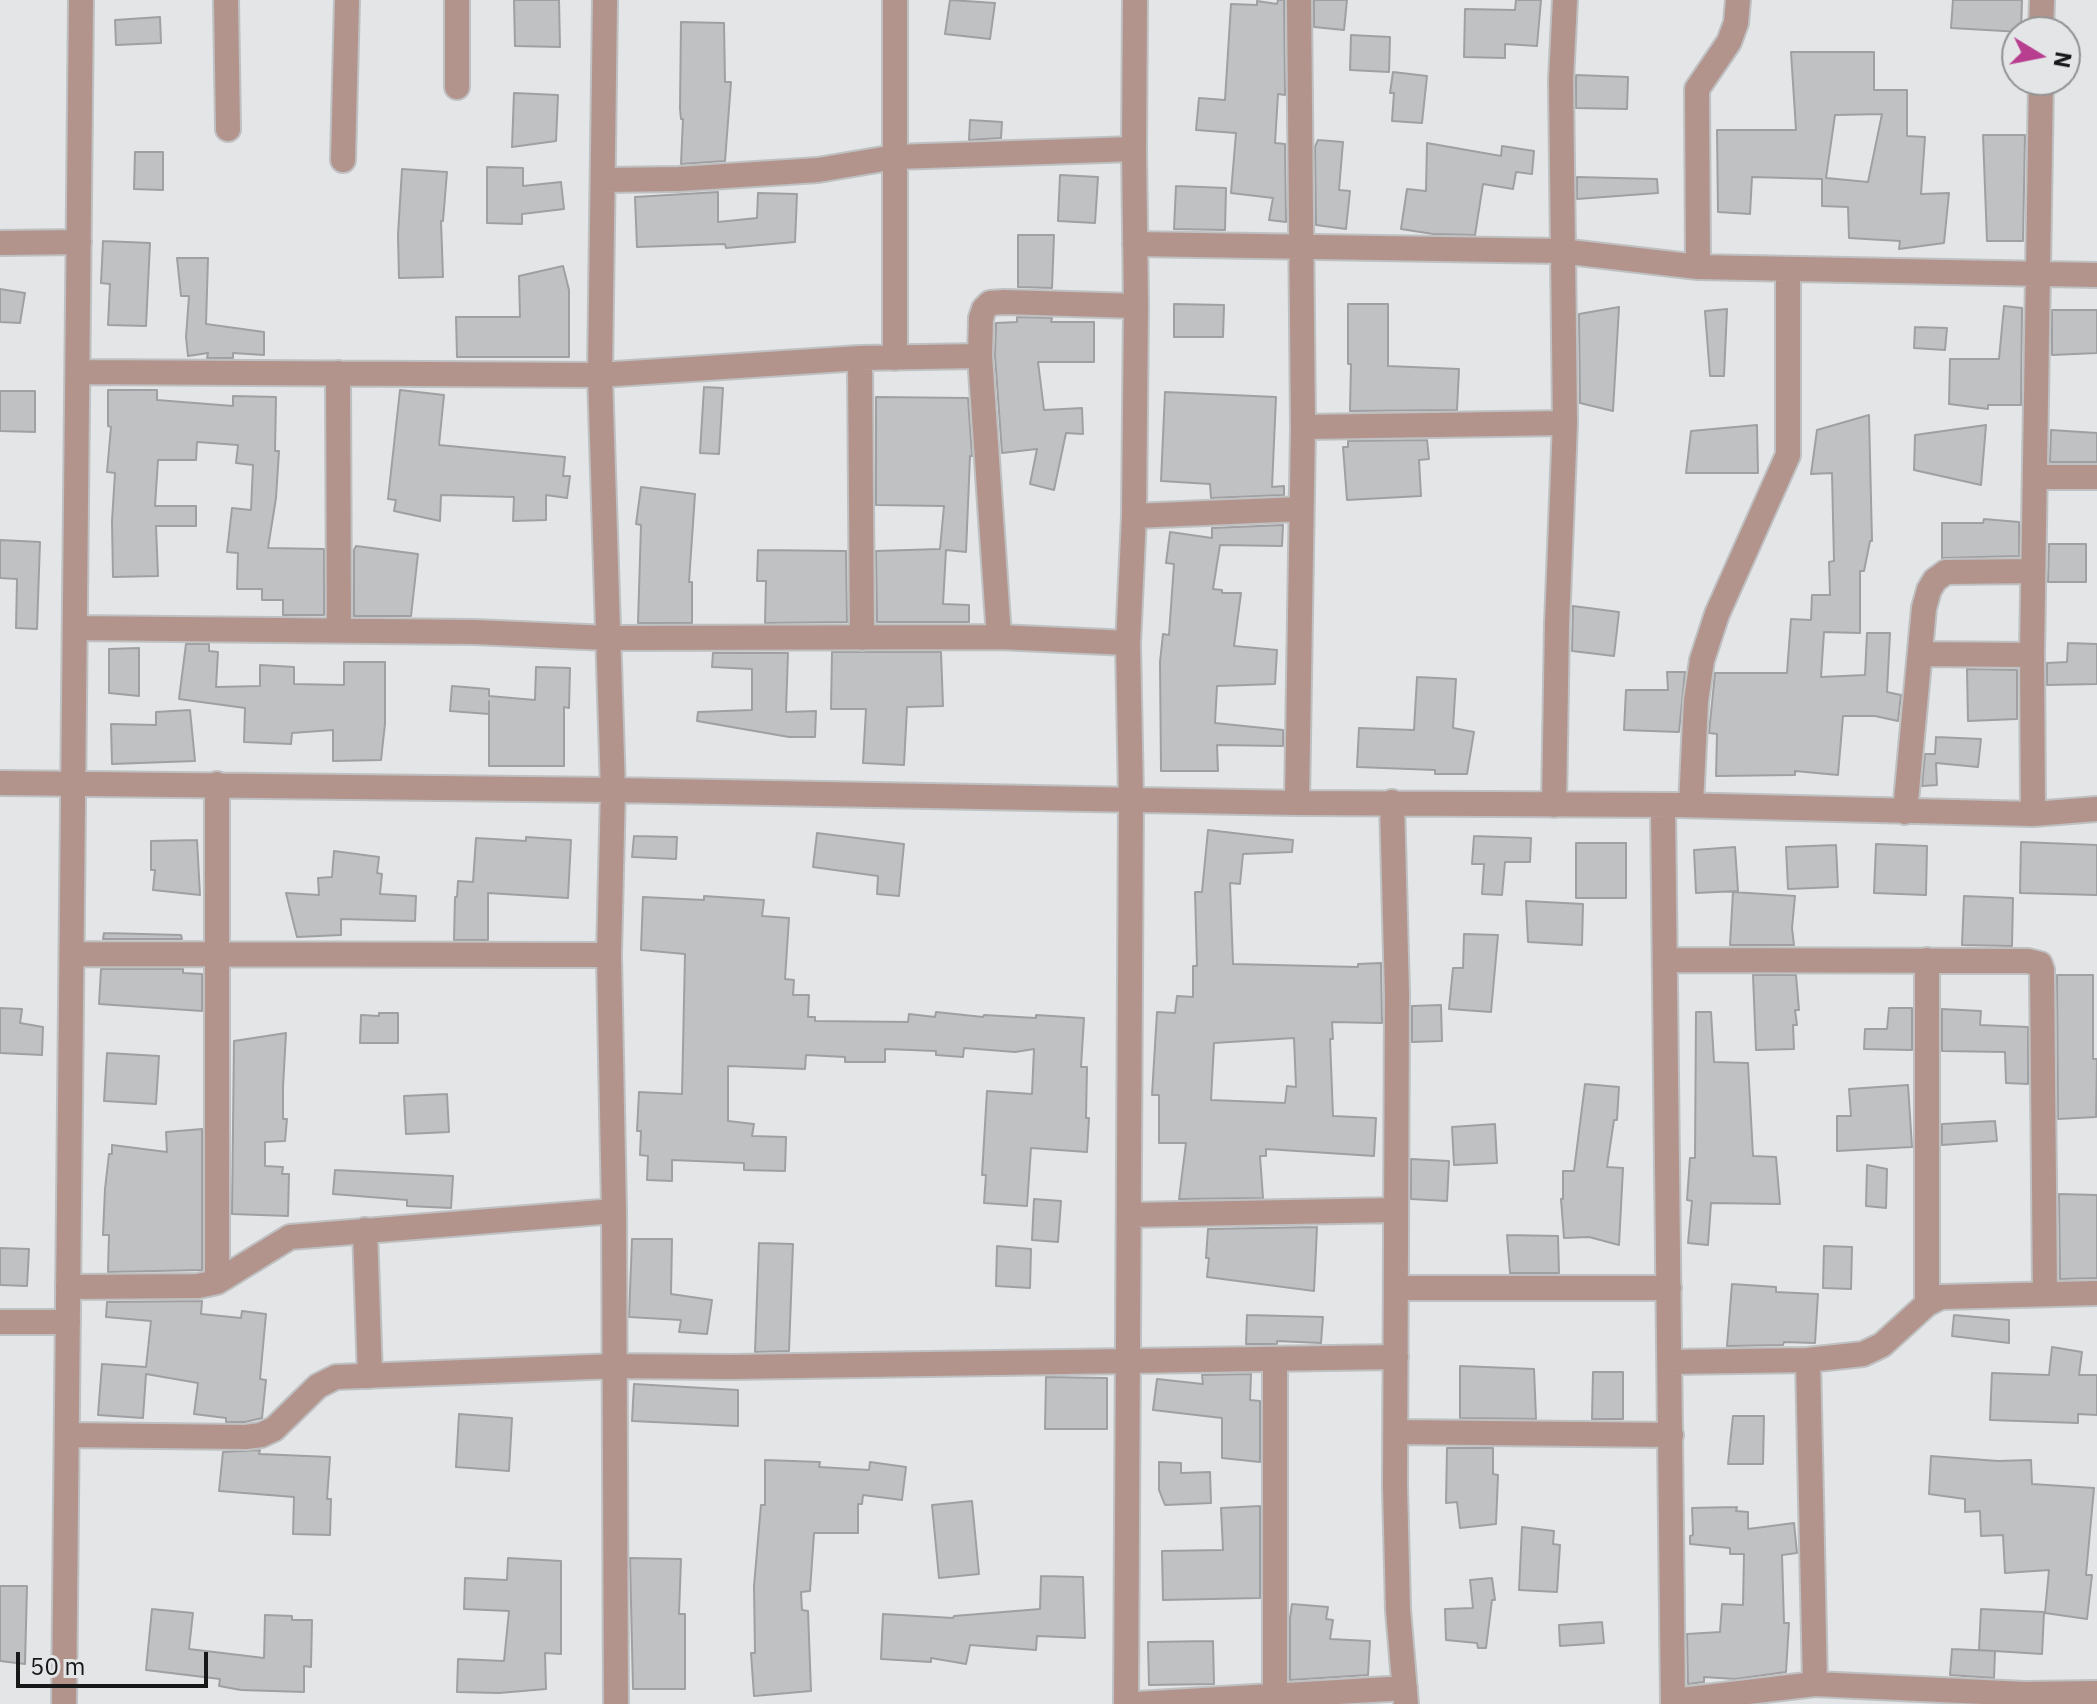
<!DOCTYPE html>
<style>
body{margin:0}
#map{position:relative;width:2097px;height:1704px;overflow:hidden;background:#e4e5e7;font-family:"IBM Plex Sans",sans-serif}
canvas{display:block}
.north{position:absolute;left:2001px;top:16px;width:80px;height:80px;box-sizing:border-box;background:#e4e5e7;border:2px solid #929394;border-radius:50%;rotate:100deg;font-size:22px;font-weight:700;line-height:32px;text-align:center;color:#171818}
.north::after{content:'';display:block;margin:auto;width:28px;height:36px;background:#b83e90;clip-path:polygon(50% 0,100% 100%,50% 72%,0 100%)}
.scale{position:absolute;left:16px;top:1652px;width:192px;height:36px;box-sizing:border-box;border:4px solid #171818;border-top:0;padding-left:10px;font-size:24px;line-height:28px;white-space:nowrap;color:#171818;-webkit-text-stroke:6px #e4e5e7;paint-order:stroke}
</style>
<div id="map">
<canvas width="2097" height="1704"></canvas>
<div class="north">N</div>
<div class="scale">50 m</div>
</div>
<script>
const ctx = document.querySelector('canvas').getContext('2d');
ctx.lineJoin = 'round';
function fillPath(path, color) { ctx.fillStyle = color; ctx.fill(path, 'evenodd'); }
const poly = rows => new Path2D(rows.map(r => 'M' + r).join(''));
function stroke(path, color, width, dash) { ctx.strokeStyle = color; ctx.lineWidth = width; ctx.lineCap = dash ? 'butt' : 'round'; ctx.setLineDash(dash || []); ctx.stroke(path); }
const building = poly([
 [514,0,559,0,560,47,515,46,514,0],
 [950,0,995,3,990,39,945,34,950,0],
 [1278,0,1284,0,1285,90,1285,95,1278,94,1275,143,1285,144,1286,222,1269,220,1273,198,1231,193,1236,133,1196,130,1199,98,1225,100,1231,4,1257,5,1257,1,1277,4,1278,0],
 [1314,0,1347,0,1344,30,1314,27,1314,0],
 [1516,0,1541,0,1537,46,1505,44,1505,58,1464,57,1465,9,1515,10,1516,0],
 [1953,0,2022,0,2021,32,1951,28,1953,0],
 [160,17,161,43,116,45,115,20,160,17],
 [681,22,724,23,725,82,731,82,725,161,681,164,683,119,681,119,680,109,681,22],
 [1351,35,1390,37,1389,72,1350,70,1351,35],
 [1791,52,1874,52,1874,90,1907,90,1907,136,1925,137,1921,194,1949,193,1944,243,1899,249,1900,241,1849,238,1848,207,1822,206,1822,179,1752,177,1750,214,1718,212,1717,130,1796,130,1791,52],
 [1882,114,1868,182,1826,178,1835,115,1882,114],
 [1393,72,1427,76,1422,123,1392,121,1394,93,1390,93,1393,72],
 [1576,75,1628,77,1627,109,1576,108,1576,75],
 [514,93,558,95,556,141,512,147,514,93],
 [970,120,1002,122,1001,138,969,140,970,120],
 [1983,135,2025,135,2023,241,1987,241,1983,135],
 [1318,140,1343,142,1339,190,1350,191,1346,229,1316,225,1315,147,1318,140],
 [1427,143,1501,156,1502,146,1534,151,1532,174,1516,172,1513,189,1483,184,1475,235,1433,234,1401,229,1407,189,1426,191,1427,143],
 [135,152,163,152,163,190,134,189,135,152],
 [487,167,523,168,523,186,561,182,564,209,522,214,522,224,487,223,487,167],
 [402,169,447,172,443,221,441,221,443,277,399,278,398,235,402,169],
 [1060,175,1098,177,1095,223,1058,221,1060,175],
 [1577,177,1657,179,1658,193,1577,199,1577,177],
 [1176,186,1226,188,1225,230,1174,229,1176,186],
 [718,192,718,222,757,218,758,193,797,194,795,242,726,248,725,244,637,247,635,197,718,192],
 [1018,235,1054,235,1052,288,1018,287,1018,235],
 [103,241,150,243,146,326,108,325,110,284,101,283,103,241],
 [177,258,208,258,206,324,264,332,264,355,233,353,233,358,207,358,208,353,188,356,186,337,189,296,181,296,177,258],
 [563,266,569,290,569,357,457,357,456,317,520,317,519,276,563,266],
 [0,289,25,293,20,323,0,322,0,289],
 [1174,304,1224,305,1223,337,1174,337,1174,304],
 [1348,304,1388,304,1388,366,1459,369,1457,410,1350,411,1351,364,1348,364,1348,304],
 [2004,306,2022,308,2021,405,1988,405,1988,409,1949,404,1950,359,1999,359,2004,306],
 [1619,307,1613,411,1580,403,1579,314,1619,307],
 [1727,309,1724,376,1710,376,1705,311,1727,309],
 [2052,310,2097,310,2097,353,2052,355,2052,310],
 [1017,317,1052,318,1051,322,1094,322,1094,362,1038,362,1044,410,1082,408,1083,434,1066,433,1054,490,1030,484,1037,449,1002,453,995,356,996,323,1017,322,1017,317],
 [1915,327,1947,328,1945,350,1914,348,1915,327],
 [704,387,723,388,719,454,700,453,704,387],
 [108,390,157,390,157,400,233,406,233,396,276,397,275,451,279,451,276,498,268,548,324,549,324,615,283,615,283,600,262,600,262,589,237,589,238,553,227,552,232,508,251,510,253,465,236,463,238,445,197,442,196,460,158,460,155,506,196,506,196,526,156,526,158,576,113,577,112,521,115,473,107,472,111,427,108,426,108,390],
 [400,390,444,395,439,445,565,457,563,476,570,476,567,498,546,495,546,520,513,521,514,497,441,495,440,521,394,511,396,500,388,499,400,390],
 [0,391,35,391,35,432,0,431,0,391],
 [1165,392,1276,397,1272,487,1284,486,1284,495,1211,498,1210,484,1161,481,1165,392],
 [876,397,968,398,972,456,970,456,966,552,946,550,943,604,969,605,969,622,877,622,876,551,940,549,944,506,876,505,876,397],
 [1869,415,1872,541,1870,541,1864,571,1860,571,1860,633,1824,632,1821,677,1865,675,1867,633,1890,633,1887,692,1901,695,1898,721,1875,716,1843,716,1838,775,1795,771,1795,775,1716,776,1717,734,1709,733,1715,673,1787,673,1791,619,1811,620,1812,595,1830,595,1829,562,1834,561,1832,473,1811,474,1817,430,1869,415],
 [1757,425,1758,473,1686,473,1691,431,1757,425],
 [1986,425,1981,485,1914,470,1915,435,1986,425],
 [2051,430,2097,433,2097,462,2050,462,2051,430],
 [1427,440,1429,459,1419,460,1421,496,1347,500,1343,447,1348,447,1348,441,1427,440],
 [641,487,695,494,689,582,692,582,692,623,638,623,641,525,636,524,641,487],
 [1984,519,2019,522,2019,556,1942,558,1942,523,1983,523,1984,519],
 [1283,525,1282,546,1220,545,1213,589,1222,590,1222,593,1241,593,1234,646,1277,650,1275,684,1217,686,1215,723,1283,730,1283,746,1217,745,1218,771,1161,771,1160,662,1163,634,1169,635,1174,564,1166,563,1170,532,1212,538,1212,528,1283,525],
 [0,540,40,542,37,629,16,628,17,579,0,578,0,540],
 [2049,544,2086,544,2086,582,2048,582,2049,544],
 [356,546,418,554,411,616,354,616,354,550,356,546],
 [758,550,846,551,847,622,765,623,766,581,757,581,758,550],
 [1573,606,1619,612,1614,656,1572,651,1573,606],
 [2068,643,2097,644,2097,684,2047,685,2047,663,2067,662,2068,643],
 [186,644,209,644,209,651,218,652,216,687,260,686,260,665,294,667,294,684,344,685,344,662,385,662,385,724,381,760,333,761,333,730,292,733,291,744,244,742,245,708,179,699,186,644],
 [139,648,139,696,109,693,109,649,139,648],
 [832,652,941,652,943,706,907,707,904,765,863,763,866,709,831,709,832,652],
 [713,653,788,653,786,712,816,711,815,737,789,737,697,721,698,712,752,710,752,669,712,667,713,653],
 [536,667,570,668,569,708,564,707,564,766,489,766,489,701,489,714,450,711,452,686,489,689,489,696,535,700,536,667],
 [1967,669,2017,670,2017,719,1968,721,1967,669],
 [1667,672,1685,672,1679,732,1624,730,1626,690,1668,690,1667,672],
 [1417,677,1456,679,1453,728,1474,732,1467,774,1435,774,1435,770,1357,767,1359,728,1414,730,1417,677],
 [190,710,195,761,112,764,111,724,156,725,156,712,190,710],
 [1936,737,1981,739,1978,767,1936,763,1937,785,1922,786,1925,754,1935,754,1936,737],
 [1208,830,1293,840,1292,852,1243,854,1240,884,1230,883,1233,964,1358,967,1358,964,1381,963,1382,1023,1332,1022,1333,1039,1330,1039,1333,1116,1376,1118,1374,1156,1266,1149,1266,1156,1260,1156,1263,1198,1179,1199,1186,1143,1159,1143,1159,1095,1152,1095,1157,1012,1175,1013,1177,996,1193,997,1193,966,1197,966,1195,892,1202,892,1208,830],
 [1294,1038,1296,1087,1287,1086,1285,1103,1211,1100,1214,1043,1294,1038],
 [817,833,904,844,899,896,877,894,878,876,813,867,817,833],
 [634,836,677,837,676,859,632,857,634,836],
 [1474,836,1531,838,1530,862,1505,862,1502,895,1482,894,1484,864,1472,864,1474,836],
 [526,837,571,840,568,898,488,893,488,940,454,940,455,897,457,897,458,881,473,882,476,838,526,841,526,837],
 [197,840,200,895,153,890,155,870,151,870,151,841,197,840],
 [2021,842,2097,845,2097,895,2020,893,2021,842],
 [1576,843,1626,843,1626,898,1576,898,1576,843],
 [1876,844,1927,846,1926,895,1874,893,1876,844],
 [1836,845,1838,887,1788,889,1786,847,1836,845],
 [1735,847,1738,891,1696,893,1694,850,1735,847],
 [334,851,379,857,377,873,382,874,380,894,416,896,415,921,341,919,341,935,297,937,286,893,319,895,318,878,332,877,334,851],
 [1733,892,1795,896,1792,928,1794,945,1730,945,1733,892],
 [704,896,764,900,762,916,789,918,785,979,794,980,793,995,809,995,808,1017,815,1017,815,1021,908,1022,909,1014,935,1017,936,1012,983,1017,984,1015,1036,1018,1036,1015,1084,1018,1081,1067,1087,1067,1086,1118,1089,1118,1087,1152,1031,1148,1027,1206,984,1203,986,1175,982,1175,987,1091,1032,1094,1034,1049,1015,1052,964,1048,963,1057,936,1055,936,1051,885,1049,885,1062,845,1062,845,1057,806,1055,805,1069,728,1066,728,1121,754,1124,752,1136,786,1137,785,1171,744,1170,744,1163,672,1160,672,1181,647,1180,648,1156,640,1155,641,1131,637,1131,639,1092,682,1094,685,954,641,950,643,897,704,900,704,896],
 [1964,896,2013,898,2012,946,1962,945,1964,896],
 [1526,901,1583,904,1582,945,1528,942,1526,901],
 [104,933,181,935,182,939,103,939,104,933],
 [1464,934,1498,935,1491,1012,1449,1009,1453,968,1463,968,1464,934],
 [101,969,183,969,183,973,202,974,202,1011,99,1004,101,969],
 [1753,975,1796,975,1799,1010,1795,1010,1797,1025,1793,1025,1794,1049,1756,1050,1753,975],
 [2057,975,2093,975,2093,1059,2097,1059,2096,1117,2058,1119,2057,975],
 [1441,1005,1442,1041,1412,1042,1412,1006,1441,1005],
 [0,1008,22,1009,20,1023,43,1027,42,1055,0,1053,0,1008],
 [1889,1008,1912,1008,1912,1050,1864,1049,1865,1029,1887,1029,1889,1008],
 [1942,1009,1981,1011,1980,1025,2028,1027,2028,1084,2006,1083,2005,1052,1942,1051,1942,1009],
 [1696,1012,1711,1012,1714,1062,1748,1063,1753,1156,1776,1157,1780,1204,1711,1203,1708,1245,1688,1243,1692,1201,1687,1200,1690,1158,1695,1158,1696,1012],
 [379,1013,398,1013,398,1043,360,1043,361,1015,379,1016,379,1013],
 [286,1033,283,1087,283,1119,287,1119,285,1141,265,1142,265,1166,283,1167,282,1174,289,1174,288,1216,232,1214,234,1041,286,1033],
 [107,1053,159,1056,156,1104,104,1101,107,1053],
 [1585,1084,1619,1087,1617,1120,1614,1120,1607,1167,1623,1168,1619,1245,1589,1237,1564,1238,1561,1199,1563,1199,1563,1171,1574,1171,1585,1084],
 [1908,1085,1912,1147,1837,1151,1837,1116,1851,1116,1849,1089,1908,1085],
 [447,1094,449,1132,406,1134,404,1096,447,1094],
 [1995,1121,1997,1141,1942,1145,1942,1124,1995,1121],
 [1495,1124,1497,1163,1454,1165,1452,1127,1495,1124],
 [202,1129,202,1270,108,1272,109,1235,103,1235,105,1189,109,1154,112,1154,112,1145,167,1152,166,1132,202,1129],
 [1411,1159,1449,1161,1447,1201,1411,1199,1411,1159],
 [1867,1165,1887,1169,1886,1208,1866,1206,1867,1165],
 [335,1170,453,1176,451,1208,407,1206,407,1200,333,1194,335,1170],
 [2059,1194,2097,1195,2097,1278,2060,1279,2059,1194],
 [1034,1199,1061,1201,1058,1242,1032,1240,1034,1199],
 [1317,1227,1314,1291,1207,1277,1209,1258,1206,1258,1208,1229,1317,1227],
 [1507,1235,1558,1236,1559,1273,1510,1273,1507,1235],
 [632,1239,672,1239,671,1294,712,1300,707,1334,679,1332,681,1320,629,1317,632,1239],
 [759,1243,793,1244,789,1351,755,1352,759,1243],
 [997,1246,1031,1249,1030,1288,996,1286,997,1246],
 [1824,1246,1852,1247,1851,1289,1823,1288,1824,1246],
 [0,1248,29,1249,27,1286,0,1285,0,1248],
 [1732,1284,1776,1287,1776,1292,1818,1294,1815,1343,1784,1342,1783,1345,1727,1346,1732,1284],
 [202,1301,201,1314,241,1318,242,1311,266,1314,260,1379,266,1380,262,1418,245,1422,226,1422,226,1418,194,1414,198,1383,146,1374,143,1418,98,1415,102,1364,146,1367,151,1321,106,1317,107,1302,202,1301],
 [1247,1315,1323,1317,1321,1343,1277,1341,1277,1344,1246,1344,1247,1315],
 [1954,1315,2009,1320,2009,1343,1952,1336,1954,1315],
 [2052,1347,2082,1352,2079,1375,2097,1375,2097,1415,2078,1414,2078,1423,1990,1420,1992,1373,2049,1375,2052,1347],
 [1460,1366,1534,1369,1536,1419,1460,1418,1460,1366],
 [1593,1372,1623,1372,1623,1419,1592,1419,1593,1372],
 [1251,1374,1250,1400,1260,1401,1260,1462,1222,1458,1222,1418,1153,1410,1157,1379,1203,1384,1202,1375,1251,1374],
 [1046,1377,1107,1378,1107,1429,1045,1429,1046,1377],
 [634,1384,738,1390,738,1426,632,1421,634,1384],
 [459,1414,512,1418,509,1471,456,1467,459,1414],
 [1733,1416,1764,1416,1763,1464,1728,1464,1733,1416],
 [1447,1448,1493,1448,1493,1474,1498,1475,1496,1524,1460,1528,1457,1502,1446,1503,1447,1448],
 [260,1450,259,1454,330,1457,327,1499,331,1499,330,1535,293,1534,294,1497,219,1491,223,1452,260,1450],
 [1931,1456,1998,1461,2031,1460,2032,1484,2094,1488,2086,1575,2092,1575,2087,1619,2045,1613,2049,1570,2005,1573,2003,1535,1981,1536,1980,1511,1965,1512,1965,1499,1929,1494,1931,1456],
 [765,1460,820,1462,819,1467,869,1470,870,1462,906,1467,902,1500,863,1495,862,1504,858,1504,858,1533,814,1533,810,1591,801,1592,802,1610,808,1611,811,1691,754,1696,751,1653,755,1653,754,1586,761,1505,765,1505,765,1460],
 [1159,1462,1181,1463,1181,1473,1210,1472,1211,1503,1165,1505,1159,1490,1159,1462],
 [972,1501,979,1574,939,1578,932,1505,972,1501],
 [1260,1506,1260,1598,1163,1600,1162,1551,1223,1550,1221,1508,1260,1506],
 [1737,1507,1736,1511,1748,1512,1748,1529,1794,1523,1797,1553,1782,1555,1784,1623,1789,1623,1786,1672,1735,1679,1704,1677,1704,1682,1688,1684,1687,1634,1720,1632,1722,1604,1743,1605,1744,1554,1730,1554,1730,1548,1690,1544,1690,1536,1693,1535,1692,1508,1737,1507],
 [1522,1527,1554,1531,1553,1544,1560,1545,1557,1592,1519,1590,1522,1527],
 [508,1558,561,1561,561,1654,545,1653,546,1689,499,1693,457,1692,458,1659,504,1661,509,1611,464,1609,465,1578,507,1580,508,1558],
 [630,1558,681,1559,679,1614,685,1614,685,1689,633,1689,630,1558],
 [1041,1576,1083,1577,1085,1638,1037,1636,1036,1650,970,1645,966,1664,931,1658,931,1662,881,1659,883,1614,953,1618,954,1616,1040,1609,1041,1576],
 [1492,1578,1495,1600,1492,1600,1486,1648,1478,1648,1477,1643,1446,1640,1445,1609,1473,1608,1470,1580,1492,1578],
 [0,1586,27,1586,25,1664,0,1661,0,1586],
 [1292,1604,1328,1607,1326,1619,1333,1620,1330,1639,1370,1641,1368,1675,1290,1680,1290,1618,1292,1604],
 [152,1609,193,1613,189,1649,264,1658,265,1615,292,1616,292,1620,312,1620,311,1667,304,1666,304,1692,241,1690,219,1686,220,1679,146,1670,152,1609],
 [1981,1609,2044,1612,2042,1654,1979,1650,1981,1609],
 [1602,1622,1604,1643,1560,1646,1559,1625,1602,1622],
 [1213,1641,1214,1684,1149,1685,1148,1642,1213,1641],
 [1952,1649,1995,1651,1994,1678,1950,1675,1952,1649]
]);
const minor = poly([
 [226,0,228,129],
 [605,0,600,375,613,790,609,955,614,1211,616,1704],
 [895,0,895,358],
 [2041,32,2042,0],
 [457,87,457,0],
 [343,160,347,0],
 [603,180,679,179,818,170,895,157,1134,149],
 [0,243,79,242],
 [1135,244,1561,251,1698,267,2097,275],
 [1698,267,1697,89,1729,42,1736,23,1738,0],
 [860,358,862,638],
 [78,372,600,375,860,358,980,356],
 [338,373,339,630],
 [1303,427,1565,423],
 [2035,477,2097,477],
 [1134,516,1301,509],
 [75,628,475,632,607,638,999,637,1128,643],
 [999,637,980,356,981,318,984,309,990,303,1004,302,1136,306],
 [1920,654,2032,655],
 [0,783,613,790,1297,803,1678,805,2033,814,2097,809],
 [217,784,217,1282],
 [1392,802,1397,994,1395,1486,1398,1610,1406,1704],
 [1297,803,1303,427,1299,0],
 [1554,805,1557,624,1565,423,1561,80,1565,0],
 [1663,805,1673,1704],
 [1691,805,1696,701,1702,660,1717,614,1788,455,1788,270],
 [1905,812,1924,608,1929,590,1935,580,1946,572,2033,571],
 [2033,814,2032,655,2041,80],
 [72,954,609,955],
 [1665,960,2028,961,2040,964,2042,970,2045,1293],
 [1927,960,1927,1304],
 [1129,1215,1396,1210],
 [365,1230,370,1376],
 [68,1287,198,1286,217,1282,290,1237,614,1211],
 [1397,1288,1669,1288],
 [0,1322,68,1322],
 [1275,1359,1275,1695],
 [1670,1362,1808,1360,1863,1354,1882,1345,1927,1304,1941,1297,2097,1293],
 [1396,1432,1671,1435],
 [67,1435,246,1437,261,1435,274,1429,318,1386,336,1377,615,1366,730,1367,1396,1357],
 [1815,1684,2025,1694,2097,1693],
 [1673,1701,1815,1684,1808,1360],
 [64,1704,81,0],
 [1126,1704,1131,798,1128,643,1134,516,1136,306,1134,149,1135,0],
 [1137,1704,1405,1688]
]);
fillPath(building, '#c0c1c3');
stroke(building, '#a0a0a2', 2);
stroke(minor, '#bfc0c2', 28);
stroke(minor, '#b2948c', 24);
</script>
